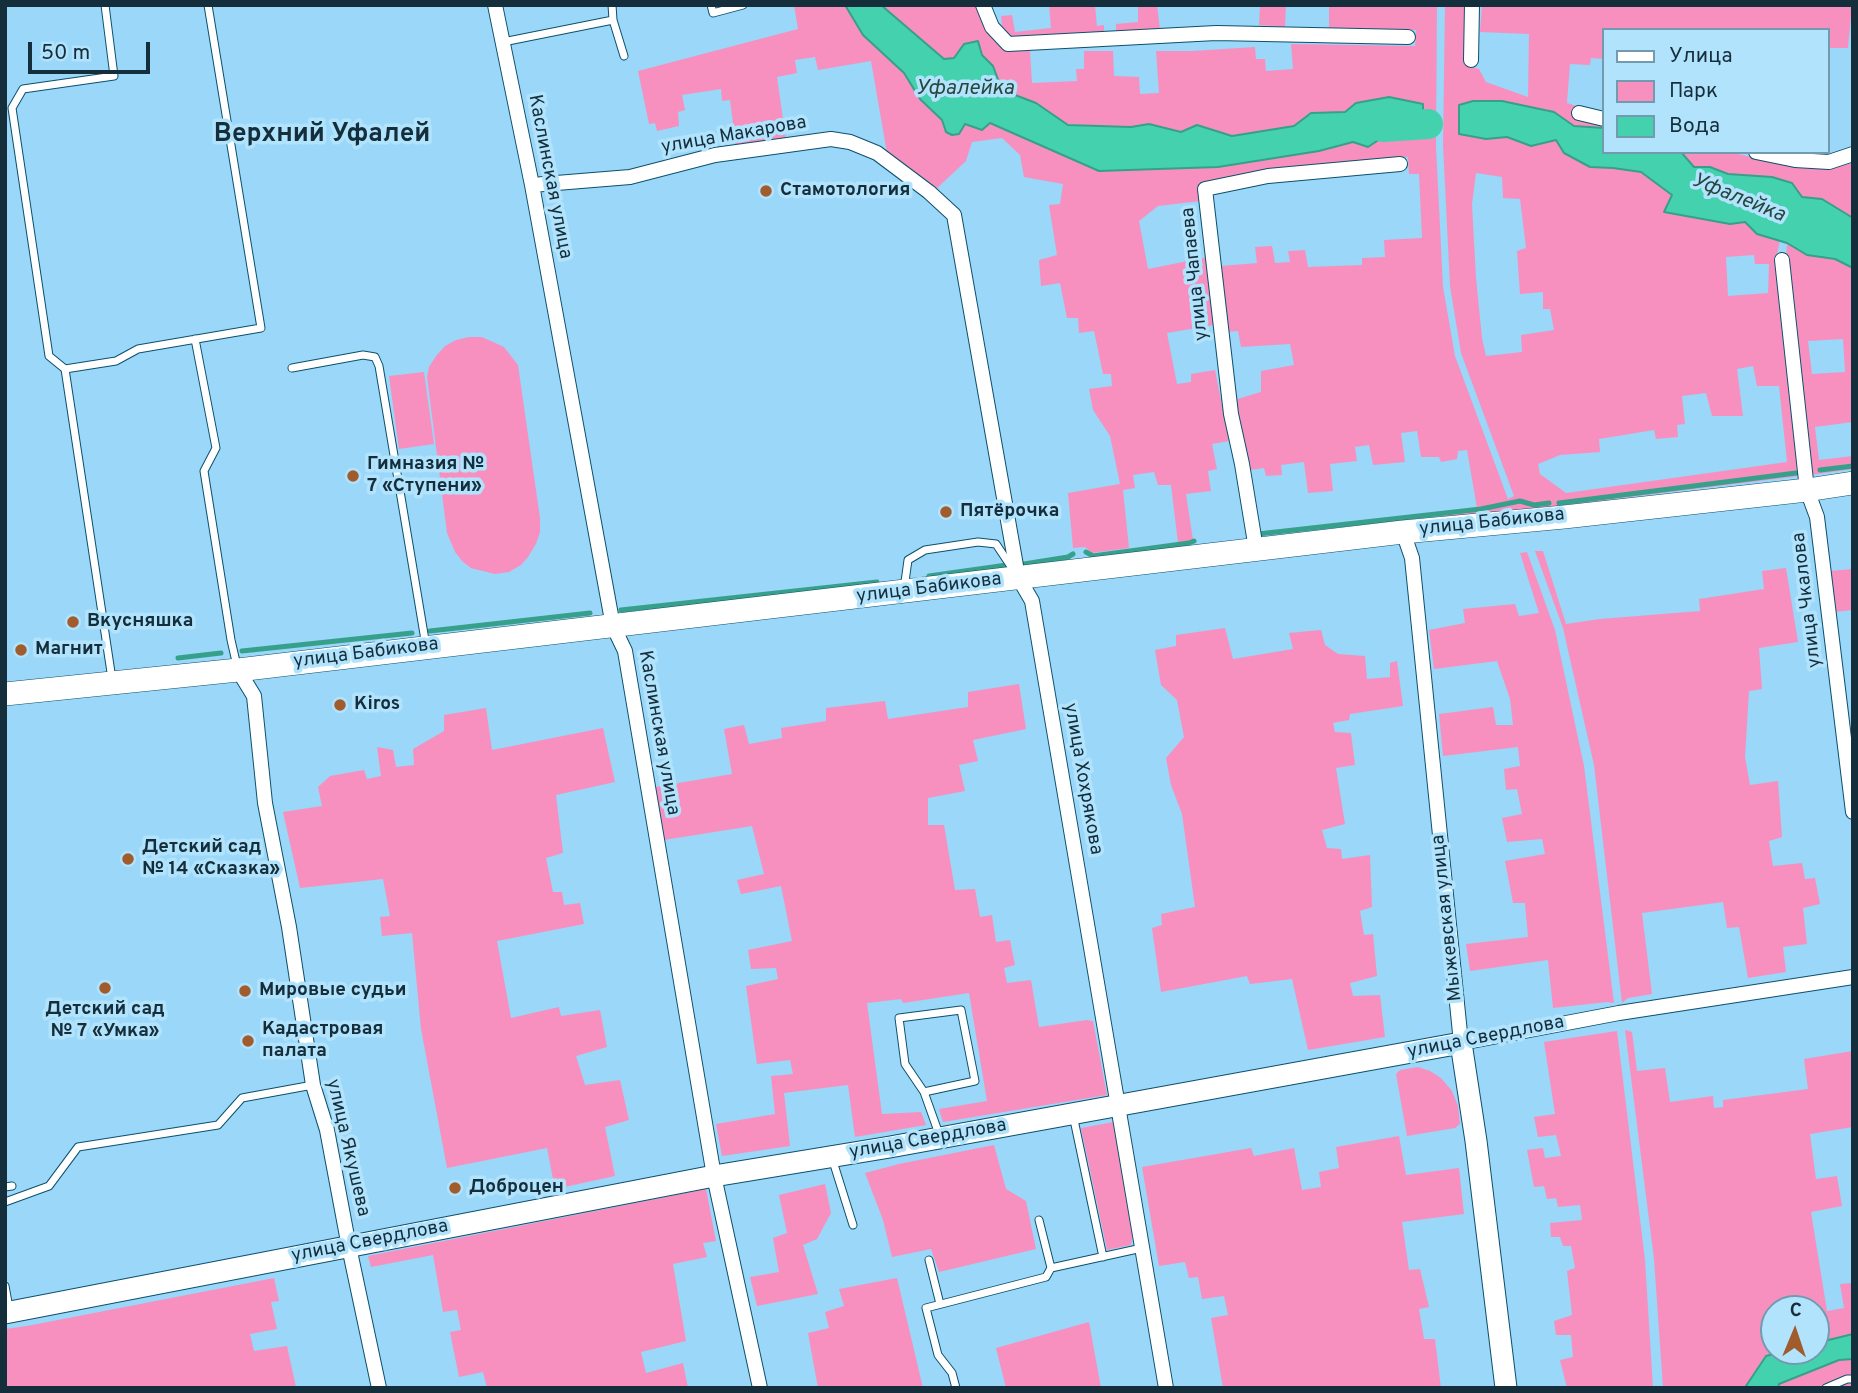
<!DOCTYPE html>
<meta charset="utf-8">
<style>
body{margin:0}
#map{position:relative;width:1858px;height:1393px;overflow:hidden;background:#9ad7f8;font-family:Overpass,sans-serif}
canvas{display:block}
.frame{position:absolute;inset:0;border:7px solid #152e3b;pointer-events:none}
.legend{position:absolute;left:1602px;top:28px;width:228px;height:126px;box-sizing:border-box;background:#b2e3fd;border:2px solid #739baf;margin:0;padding:9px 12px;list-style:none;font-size:21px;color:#152e3b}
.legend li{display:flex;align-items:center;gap:14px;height:35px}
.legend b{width:35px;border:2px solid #739baf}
.north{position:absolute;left:1760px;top:1295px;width:70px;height:70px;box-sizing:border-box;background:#b2e3fd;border:2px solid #739baf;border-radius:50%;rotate:2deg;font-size:19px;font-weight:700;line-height:28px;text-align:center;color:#152e3b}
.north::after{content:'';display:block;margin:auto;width:24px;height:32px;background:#a15c2e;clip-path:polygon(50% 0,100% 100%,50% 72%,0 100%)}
.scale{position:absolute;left:28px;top:42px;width:122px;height:32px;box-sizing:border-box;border:4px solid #152e3b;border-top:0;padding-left:9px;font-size:21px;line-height:24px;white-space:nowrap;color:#152e3b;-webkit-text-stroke:5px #b2e3fd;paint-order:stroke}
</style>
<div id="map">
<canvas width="1858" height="1393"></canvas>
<div class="frame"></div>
<ul class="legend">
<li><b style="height:9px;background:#fff"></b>Улица</li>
<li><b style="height:19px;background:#f890bf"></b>Парк</li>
<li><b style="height:19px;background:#44d1ad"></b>Вода</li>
</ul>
<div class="north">С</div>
<div class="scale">50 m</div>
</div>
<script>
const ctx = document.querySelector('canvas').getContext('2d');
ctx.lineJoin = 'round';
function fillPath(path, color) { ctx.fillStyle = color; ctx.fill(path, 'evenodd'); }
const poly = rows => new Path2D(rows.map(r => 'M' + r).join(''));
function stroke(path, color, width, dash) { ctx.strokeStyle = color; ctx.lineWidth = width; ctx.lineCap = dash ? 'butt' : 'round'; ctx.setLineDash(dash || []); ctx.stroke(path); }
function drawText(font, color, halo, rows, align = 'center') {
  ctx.font = font + ' Overpass,sans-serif'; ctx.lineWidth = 7; ctx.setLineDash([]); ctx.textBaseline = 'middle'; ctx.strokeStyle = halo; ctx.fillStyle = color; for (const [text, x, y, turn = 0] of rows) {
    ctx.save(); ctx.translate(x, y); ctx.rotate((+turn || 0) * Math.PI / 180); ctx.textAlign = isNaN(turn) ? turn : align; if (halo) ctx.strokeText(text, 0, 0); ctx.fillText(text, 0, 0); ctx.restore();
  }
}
const green = poly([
 [794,5,845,5,863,35,904,73,920,99,942,120,946,132,964,124,990,123,1099,171,1218,167,1319,151,1353,142,1368,147,1386,135,1422,133,1423,104,1356,103,1346,112,1311,114,1294,126,1232,136,1197,125,1181,132,1149,124,1131,127,1066,124,1036,103,1002,90,993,66,982,55,944,59,881,5,977,5,1006,47,1006,51,1030,51,1032,83,1077,81,1076,69,1084,69,1084,51,1113,51,1114,76,1139,77,1140,94,1159,93,1156,51,1192,51,1255,47,1256,59,1265,59,1266,71,1293,69,1291,44,1415,46,1416,30,1375,31,1329,29,1329,5,1437,5,1436,146,1443,287,1455,356,1508,499,1514,496,1461,353,1450,286,1443,145,1445,5,1466,5,1465,65,1479,69,1486,82,1528,97,1529,34,1480,32,1482,5,1852,5,1848,48,1828,48,1828,30,1604,30,1604,59,1591,58,1590,65,1570,64,1567,103,1579,107,1604,124,1604,128,1574,126,1554,112,1486,139,1507,137,1531,146,1556,140,1564,153,1590,167,1613,168,1641,172,1672,195,1665,212,1730,224,1745,222,1757,234,1780,240,1776,260,1799,476,1525,510,1441,517,1441,512,1477,508,1467,450,1458,451,1457,459,1441,462,1439,457,1421,457,1417,431,1401,433,1405,462,1373,465,1369,445,1355,447,1357,461,1330,464,1333,491,1308,493,1304,462,1281,465,1282,475,1266,476,1264,468,1250,470,1234,400,1261,392,1261,371,1294,365,1290,344,1241,347,1238,331,1227,332,1221,266,1257,263,1255,247,1272,246,1275,263,1290,262,1288,251,1305,250,1308,267,1362,265,1362,258,1385,257,1384,240,1422,238,1419,174,1409,174,1408,157,1269,169,1199,185,1200,201,1158,206,1139,221,1148,269,1208,257,1214,325,1167,333,1177,384,1191,382,1191,374,1215,370,1229,441,1212,444,1217,469,1208,471,1211,491,1186,494,1193,540,1178,543,1171,485,1158,485,1154,472,1133,475,1135,488,1123,490,1129,548,1092,553,1085,547,1073,548,1068,493,1120,484,1110,436,1093,410,1089,389,1112,386,1111,374,1103,374,1094,331,1079,333,1078,318,1067,318,1060,283,1041,286,1039,260,1057,255,1049,205,1060,204,1063,184,1024,177,1020,155,1002,138,972,142,966,161,935,190,887,153,871,61,818,70,815,57,795,60,797,73,777,77,786,140,736,147,730,100,722,101,721,89,682,95,685,110,678,112,679,126,657,131,655,123,649,124,638,71,798,29],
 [1476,173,1502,177,1503,198,1520,199,1526,248,1517,251,1520,294,1543,292,1543,309,1550,309,1554,330,1521,335,1522,352,1486,356,1482,338,1476,278,1472,204],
 [1754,255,1755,264,1769,264,1768,293,1728,296,1726,257],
 [1753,366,1757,386,1779,386,1787,462,1566,493,1540,474,1538,464,1560,455,1600,452,1599,439,1654,430,1656,439,1678,437,1677,425,1685,424,1682,396,1706,393,1712,416,1743,416,1737,369],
 [1049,5,1095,5,1097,26,1104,25,1104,33,1009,40,1003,34,1001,16,1012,15,1015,32,1051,28],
 [1138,5,1157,5,1160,30,1116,34,1116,24,1138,22],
 [1260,5,1286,5,1285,27,1259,25],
 [1681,152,1728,152,1794,166,1829,168,1853,163,1853,218,1822,199,1802,197,1772,177,1728,174,1710,167,1693,167],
 [1787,243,1807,255,1835,259,1853,268,1853,422,1815,427,1819,460,1853,456,1853,469,1810,475,1786,260],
 [1843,339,1845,372,1812,374,1808,341],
 [469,337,482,337,504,347,518,365,540,518,540,532,536,544,528,557,521,565,509,572,495,574,471,568,463,562,455,552,447,533,427,377,429,367,436,356,445,346,456,340],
 [424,372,434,444,399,449,389,376],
 [1535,551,1543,551,1566,624,1600,619,1700,611,1699,599,1764,589,1762,571,1786,568,1798,642,1759,648,1762,689,1749,691,1745,757,1750,785,1778,781,1782,837,1769,841,1773,866,1802,863,1805,879,1815,878,1820,904,1803,908,1807,944,1783,947,1786,972,1748,978,1739,927,1727,928,1723,902,1642,913,1652,994,1628,998,1622,1003,1594,765,1563,628],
 [1527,552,1555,630,1584,766,1614,1003,1607,1002,1553,1008,1548,960,1470,971,1466,944,1528,937,1525,903,1513,903,1505,861,1545,854,1542,839,1507,842,1502,818,1522,814,1517,789,1506,790,1504,769,1520,766,1518,747,1443,756,1439,714,1493,707,1496,725,1513,725,1510,699,1497,661,1434,669,1429,630,1465,623,1463,609,1515,604,1519,616,1539,613,1520,553],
 [1853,569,1853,610,1834,612,1829,571],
 [1225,628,1233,659,1293,649,1289,633,1321,630,1325,645,1338,654,1365,656,1367,679,1390,677,1390,663,1397,661,1403,706,1350,714,1349,720,1333,723,1335,732,1351,733,1355,765,1336,768,1345,824,1322,830,1327,848,1341,849,1342,859,1370,855,1372,907,1360,911,1364,935,1373,934,1377,976,1350,983,1353,996,1380,995,1385,1037,1308,1050,1292,979,1250,984,1247,976,1161,992,1152,928,1162,925,1161,914,1195,907,1182,814,1171,785,1166,758,1184,737,1177,700,1161,685,1155,650,1176,646,1176,635],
 [1019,684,1026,729,973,740,978,761,959,765,965,791,928,798,928,825,944,825,955,890,975,889,980,917,992,915,996,942,1010,940,1015,965,1004,968,1007,983,1031,980,1039,1027,1087,1020,1093,1021,1107,1095,943,1122,939,1109,987,1101,969,993,903,1003,901,999,867,1003,882,1114,921,1112,926,1125,855,1137,848,1085,784,1093,790,1146,722,1156,716,1124,775,1114,771,1076,793,1074,790,1060,757,1064,746,986,778,979,776,968,751,969,748,950,792,941,781,886,741,894,737,880,764,874,752,826,664,840,655,787,732,774,724,729,744,725,749,744,782,738,781,728,826,721,826,708,885,701,888,719,968,707,968,692],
 [486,708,492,750,603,728,615,782,556,795,563,853,546,858,553,892,562,892,564,905,580,903,584,924,497,941,511,1018,559,1007,561,1016,600,1010,607,1047,576,1056,585,1085,620,1080,629,1120,605,1127,615,1176,555,1189,547,1148,447,1168,421,1029,412,933,382,936,380,917,390,916,383,879,300,888,283,812,322,806,318,787,330,776,364,770,367,779,381,776,377,747,393,750,396,767,414,765,413,749,444,731,444,715],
 [1625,1030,1632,1032,1637,1071,1665,1068,1670,1102,1713,1096,1714,1108,1723,1107,1723,1100,1808,1089,1804,1059,1853,1051,1853,1127,1810,1134,1816,1179,1837,1176,1842,1206,1811,1212,1827,1311,1844,1308,1840,1284,1853,1283,1853,1334,1816,1343,1816,1309,1774,1309,1774,1351,1785,1351,1765,1356,1746,1386,1746,1388,1663,1388,1654,1259],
 [1617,1031,1645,1260,1653,1388,1567,1388,1560,1360,1573,1357,1571,1335,1556,1335,1554,1321,1572,1315,1567,1271,1575,1268,1571,1246,1563,1246,1560,1237,1551,1237,1550,1223,1582,1220,1580,1205,1558,1207,1556,1198,1547,1199,1544,1186,1534,1187,1527,1150,1543,1148,1545,1158,1561,1156,1556,1135,1538,1137,1534,1117,1555,1114,1544,1042],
 [1418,1067,1430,1071,1441,1078,1452,1091,1458,1106,1460,1124,1455,1128,1407,1136,1396,1074,1400,1070],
 [1114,1122,1134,1230,1131,1245,1107,1250,1081,1128],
 [1399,1136,1406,1175,1459,1168,1464,1214,1402,1222,1409,1270,1420,1269,1429,1307,1419,1309,1424,1339,1435,1339,1441,1388,1223,1388,1211,1318,1228,1315,1224,1296,1202,1299,1198,1277,1189,1278,1185,1262,1159,1266,1142,1167,1251,1148,1254,1156,1294,1148,1302,1190,1321,1187,1319,1172,1339,1168,1336,1147],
 [994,1145,1006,1189,1026,1201,1036,1249,939,1272,931,1249,892,1257,883,1220,865,1173,899,1164],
 [825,1184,831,1213,817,1239,803,1245,818,1294,757,1306,750,1277,779,1272,773,1238,787,1233,779,1195],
 [706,1189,716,1241,703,1243,707,1257,673,1264,686,1341,641,1352,646,1373,683,1363,688,1388,487,1388,483,1372,459,1377,450,1332,461,1330,457,1310,443,1312,433,1255,371,1267,368,1256],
 [274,1278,279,1301,271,1302,277,1329,250,1334,254,1351,287,1346,296,1387,309,1388,5,1388,5,1329,27,1326],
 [897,1278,923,1388,818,1388,808,1333,829,1328,825,1312,844,1306,839,1289],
 [1089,1322,1101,1388,1006,1388,996,1348],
 [1853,1359,1853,1388,1778,1388,1779,1384,1839,1360]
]);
const water = poly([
 [845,5,881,5,944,59,954,58,964,44,978,41,982,55,993,66,1002,90,1036,103,1068,125,1131,127,1149,124,1181,132,1197,125,1232,136,1294,126,1311,113,1345,112,1356,103,1389,97,1423,104,1423,133,1386,135,1368,147,1353,142,1319,151,1218,167,1099,171,990,123,982,130,965,124,959,134,952,135,946,132,942,120,920,99,904,73,863,35,845,5],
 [1473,101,1502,101,1554,112,1574,126,1604,128,1604,152,1681,152,1694,167,1710,167,1728,174,1772,177,1792,183,1802,197,1822,199,1853,218,1853,268,1835,259,1807,255,1787,243,1757,234,1745,222,1730,224,1664,212,1672,195,1641,172,1613,168,1590,167,1564,153,1556,140,1531,146,1507,137,1486,139,1459,134,1459,105,1473,101],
 [1853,1334,1853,1359,1839,1360,1779,1384,1778,1388,1746,1388,1746,1386,1766,1356,1785,1351,1816,1351,1816,1343,1853,1334]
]);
const stream = poly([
 [1820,470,1853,466],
 [1559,503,1796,473],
 [1258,534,1481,509,1520,501,1534,505,1549,503],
 [1086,552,1093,556,1189,543,1194,541],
 [1024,564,1068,557,1073,554],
 [929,576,1007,565],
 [621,610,877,582],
 [430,631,590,613],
 [242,651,412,633],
 [178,658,221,653]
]);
const river = poly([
 [1383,127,1428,124]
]);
const lane = poly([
 [105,5,114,76,23,89,12,108,49,356,65,369,112,679],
 [711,5,713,13,743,5],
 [613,20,624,56],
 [503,42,613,20,612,5],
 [195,339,216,448,204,471,231,640,237,666],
 [292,368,363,355,375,357,379,366,426,646],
 [65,369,116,361,138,349,261,328,208,5],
 [904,589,908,560,925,550,978,542,996,544,1012,568],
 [924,1092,905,1064,899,1018,961,1010,975,1081,924,1092,939,1134],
 [1073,1115,1103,1257],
 [832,1158,853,1225],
 [5,1187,12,1186],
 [5,1202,49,1186,78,1147,218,1125,242,1098,313,1085],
 [1039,1220,1051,1268],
 [929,1260,940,1304],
 [5,1286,9,1308],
 [956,1388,952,1373,938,1355,926,1308,1046,1277,1051,1268,1142,1248],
 [1826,1388,1847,1379,1853,1379]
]);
const street = poly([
 [495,5,532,185,613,626,625,651,714,1176,760,1388],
 [983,5,992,27,1008,44,1216,33,1408,37],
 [1471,60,1472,5],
 [1579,113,1604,119],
 [1756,152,1795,160,1829,162,1853,154],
 [532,185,630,177,715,155,831,139,850,142,877,153,929,192,954,215,1018,577,1032,601,1166,1388],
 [1782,260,1807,490,1817,517,1853,812],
 [1403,532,1412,558,1461,1043,1619,1013,1853,977],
 [1256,549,1242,464,1231,414,1205,189,1268,176,1400,164],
 [238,670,254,696,265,803,289,927,313,1085,327,1130,349,1247,379,1388]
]);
const secondary = poly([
 [5,1313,714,1176,890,1147,1461,1043,1476,1141,1506,1388]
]);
const primary = poly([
 [5,694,238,670,1403,532,1564,517,1807,490,1853,483]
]);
const markers = [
 [766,191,7,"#a15c2e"],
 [353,476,7,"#a15c2e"],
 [946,512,7,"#a15c2e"],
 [73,622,7,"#a15c2e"],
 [21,650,7,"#a15c2e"],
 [340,705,7,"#a15c2e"],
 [128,859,7,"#a15c2e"],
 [105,988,7,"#a15c2e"],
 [245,991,7,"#a15c2e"],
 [248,1041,7,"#a15c2e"],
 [455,1188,7,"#a15c2e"]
];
const streetNames = [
 ["улица Макарова",734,136,-10],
 ["Каслинская улица",549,177,79],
 ["улица Чапаева",1196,274,-96],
 ["улица Бабикова",1492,523,-6],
 ["улица Бабикова",929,589,-7],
 ["улица Чкалова",1808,600,-97],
 ["улица Бабикова",366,654,-7],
 ["Каслинская улица",658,733,80],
 ["улица Хохрякова",1082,779,80],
 ["Мыжевская улица",1448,918,-96],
 ["улица Свердлова",1486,1038,-11],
 ["улица Свердлова",928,1140,-10],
 ["улица Якушева",347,1148,77],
 ["улица Свердлова",370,1242,-11]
];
const poiNames = [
 ["Стамотология",780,191],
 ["Гимназия №",367,465],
 ["7 «Ступени»",367,487],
 ["Пятёрочка",960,512],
 ["Вкусняшка",87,622],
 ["Магнит",35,650],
 ["Kiros",354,705],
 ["Детский сад",142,848],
 ["№ 14 «Сказка»",142,870],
 ["Мировые судьи",259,991],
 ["Детский сад",105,1010,"center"],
 ["№ 7 «Умка»",105,1032,"center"],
 ["Кадастровая",262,1030],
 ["палата",262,1052],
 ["Доброцен",469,1188]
];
const waterNames = [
 ["Уфалейка",965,90],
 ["Уфалейка",1738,199,22]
];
const districtNames = [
 ["Верхний Уфалей",322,136]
];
fillPath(green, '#f890bf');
fillPath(water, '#44d1ad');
stroke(water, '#36a08b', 2);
stroke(stream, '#36a08b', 5);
stroke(river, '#44d1ad', 30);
stroke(lane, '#0c506c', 9);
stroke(street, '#0c506c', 16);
stroke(secondary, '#0c506c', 23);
stroke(primary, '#0c506c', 24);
stroke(lane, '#fff', 7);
stroke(street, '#fff', 14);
stroke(secondary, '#fff', 21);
stroke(primary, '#fff', 23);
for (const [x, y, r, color] of markers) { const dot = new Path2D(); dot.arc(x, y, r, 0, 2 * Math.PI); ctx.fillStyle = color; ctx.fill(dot); stroke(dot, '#b2e3fd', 2.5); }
drawText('19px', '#152e3b', '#b2e3fd', streetNames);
drawText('bold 19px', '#152e3b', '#b2e3fd', poiNames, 'left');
drawText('italic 21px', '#29463d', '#b2e3fd', waterNames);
drawText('bold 26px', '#152e3b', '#b2e3fd', districtNames);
</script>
